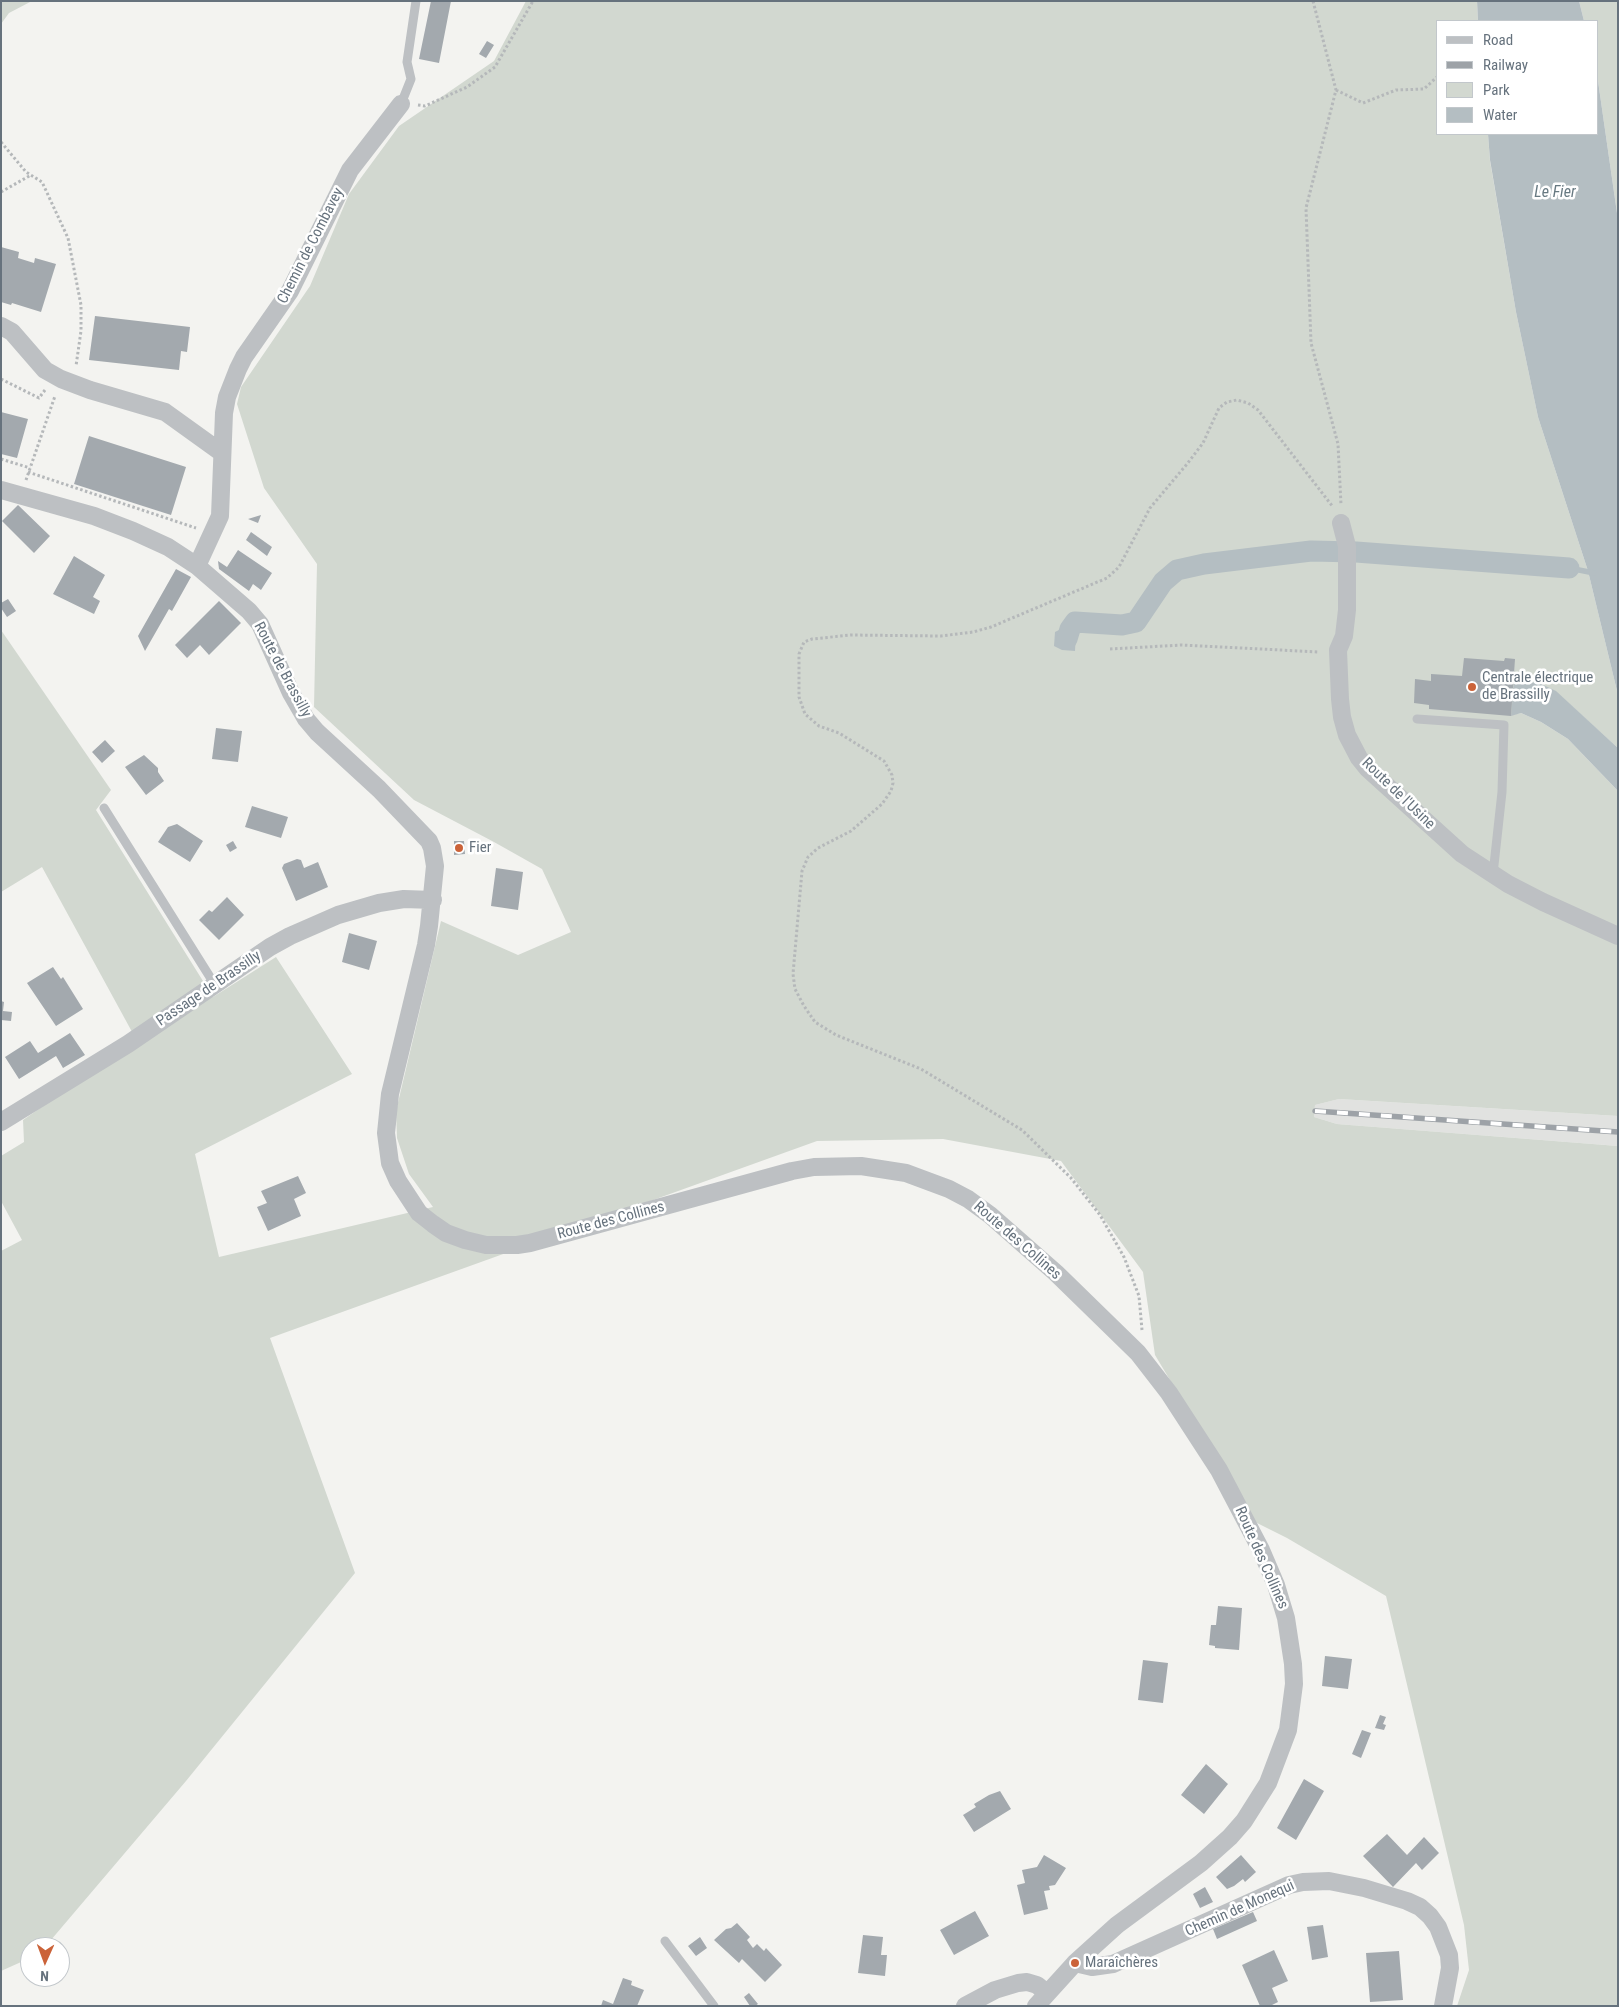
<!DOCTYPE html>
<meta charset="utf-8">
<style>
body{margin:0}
#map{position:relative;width:1619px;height:2007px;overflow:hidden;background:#f3f3f0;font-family:"Roboto Condensed",sans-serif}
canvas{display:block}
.frame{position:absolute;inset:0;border:2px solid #66727d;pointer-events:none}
.legend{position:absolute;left:1436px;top:20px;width:162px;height:115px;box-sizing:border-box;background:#fff;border:1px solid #c2c7cb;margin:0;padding:6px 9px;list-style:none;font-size:15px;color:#66727d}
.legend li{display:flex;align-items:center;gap:10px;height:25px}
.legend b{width:25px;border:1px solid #c2c7cb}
.north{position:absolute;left:20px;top:1937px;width:50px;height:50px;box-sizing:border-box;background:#fff;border:1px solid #c2c7cb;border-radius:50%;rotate:182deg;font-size:14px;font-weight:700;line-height:20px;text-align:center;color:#66727d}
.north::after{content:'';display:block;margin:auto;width:18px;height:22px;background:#cb6339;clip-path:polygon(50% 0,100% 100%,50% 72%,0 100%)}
</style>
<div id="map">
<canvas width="1619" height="2007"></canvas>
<div class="frame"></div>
<ul class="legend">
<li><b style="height:6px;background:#bdc0c3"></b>Road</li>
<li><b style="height:6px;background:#9da2a7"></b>Railway</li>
<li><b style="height:14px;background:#d2d8d0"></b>Park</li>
<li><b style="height:14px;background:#b4bec2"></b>Water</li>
</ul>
<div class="north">N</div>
</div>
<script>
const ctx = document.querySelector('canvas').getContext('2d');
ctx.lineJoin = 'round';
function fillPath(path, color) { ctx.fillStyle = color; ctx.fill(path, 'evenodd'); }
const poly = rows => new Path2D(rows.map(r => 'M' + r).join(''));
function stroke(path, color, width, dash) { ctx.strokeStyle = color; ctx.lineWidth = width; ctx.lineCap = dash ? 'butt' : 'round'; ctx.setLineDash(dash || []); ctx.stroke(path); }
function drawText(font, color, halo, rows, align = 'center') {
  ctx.font = font + ' "Roboto Condensed",sans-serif'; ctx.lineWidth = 5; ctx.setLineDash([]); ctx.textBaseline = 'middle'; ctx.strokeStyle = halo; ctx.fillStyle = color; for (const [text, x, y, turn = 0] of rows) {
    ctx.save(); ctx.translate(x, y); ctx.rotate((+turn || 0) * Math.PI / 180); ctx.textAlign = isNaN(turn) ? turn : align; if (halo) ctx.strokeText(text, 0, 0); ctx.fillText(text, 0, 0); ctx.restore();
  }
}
const built = poly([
 [1339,1099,1618,1116,1618,1146,1337,1124,1314,1117,1315,1105]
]);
const green = poly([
 [1,1,32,1,9,13,1,24],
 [526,1,1477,1,1478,21,1438,21,1438,134,1488,134,1490,161,1516,312,1538,417,1588,571,1618,695,1618,748,1556,692,1511,715,1521,713,1541,722,1568,739,1618,791,1618,1116,1339,1099,1315,1105,1314,1117,1337,1124,1618,1146,1618,2006,1457,2006,1469,1970,1464,1925,1386,1596,1287,1538,1255,1522,1155,1355,1143,1272,1061,1161,943,1139,817,1141,270,1338,355,1573,186,1781,45,1947,30,1947,30,1958,1,1971,1,1251,22,1240,1,1201,1,1156,24,1142,23,1120,137,1041,42,867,1,892,1,630,111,790,96,810,213,997,276,957,352,1074,195,1154,219,1257,433,1207,409,1174,397,1138,396,1111,441,921,518,955,571,932,542,869,494,842,414,800,314,707,317,564,264,488,237,404,241,387,310,286,349,194,399,126,494,61],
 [1579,1,1618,1,1618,220,1598,81,1598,21,1584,21]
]);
const water = poly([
 [1477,1,1579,1,1584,21,1478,21],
 [1598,81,1618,220,1618,695,1588,571,1538,417,1516,312,1490,160,1488,134,1598,134],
 [1063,628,1076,630,1075,651,1062,650,1054,646,1055,632],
 [1514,680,1539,683,1556,691,1618,748,1618,791,1568,739,1541,722,1521,713,1511,716]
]);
const stream = poly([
 [1569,568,1594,573]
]);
const canal = poly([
 [1067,639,1070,629,1075,622,1122,625,1136,622,1163,582,1177,570,1204,564,1311,551,1356,552,1569,568]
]);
const building = poly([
 [431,1,451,1,439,63,419,59],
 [487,41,494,45,486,58,479,54],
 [1,247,19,252,18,258,34,263,35,258,56,264,41,312,12,303,11,305,1,302],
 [95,316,190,327,187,352,181,351,179,370,89,360],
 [1,412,28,419,17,458,1,454],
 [89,436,186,467,171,515,74,484],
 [18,505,50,536,34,553,2,521],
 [261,515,258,523,248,519],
 [251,532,272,547,267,556,246,540],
 [238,550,272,573,261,590,253,584,249,591,219,569,218,561,227,567],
 [74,556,105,575,93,597,100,601,94,614,53,594],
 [176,569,191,577,172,611,169,609,145,651,138,636],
 [8,599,16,611,7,617,1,608,1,603],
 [219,601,241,623,209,655,200,645,187,658,175,645],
 [1464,658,1504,661,1505,658,1515,659,1511,716,1429,709,1429,705,1414,703,1415,679,1431,681,1431,674,1462,676],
 [216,728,242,731,238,762,212,759],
 [105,740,115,751,102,763,92,752],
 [144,755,158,768,158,772,164,781,146,795,125,767],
 [252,806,288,817,281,838,245,827],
 [177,824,203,841,190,862,158,842,168,827],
 [233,841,237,848,230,852,226,845],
 [454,841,464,841,465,854,454,855],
 [297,859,301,860,304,868,318,862,328,887,296,901,282,868,284,864],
 [496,868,523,872,518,910,491,906],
 [227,897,244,915,219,940,199,920,209,910,212,912],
 [349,933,377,941,369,970,342,962],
 [53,967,61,979,63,977,83,1009,56,1026,27,983],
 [1,1001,4,1002,3,1011,12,1012,11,1021,1,1020],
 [70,1033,85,1055,63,1068,56,1056,19,1079,5,1057,30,1041,38,1053],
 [298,1176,306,1193,294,1199,301,1216,268,1231,257,1207,267,1203,261,1191],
 [1218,1606,1242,1608,1239,1650,1215,1648,1215,1646,1209,1645,1211,1625,1216,1625],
 [1325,1656,1352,1659,1348,1689,1322,1686],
 [1143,1660,1168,1663,1163,1703,1138,1700],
 [1380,1715,1386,1717,1383,1724,1386,1725,1384,1730,1375,1728],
 [1362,1730,1371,1733,1361,1758,1352,1754],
 [1206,1764,1228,1784,1204,1814,1181,1795],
 [1304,1779,1324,1791,1296,1840,1277,1828],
 [1000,1791,1011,1809,974,1832,963,1815,976,1807,974,1804,989,1795],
 [1387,1834,1407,1855,1424,1837,1439,1853,1422,1870,1416,1863,1393,1887,1363,1856],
 [1044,1855,1066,1868,1055,1885,1049,1886,1050,1890,1044,1891,1048,1909,1024,1915,1017,1885,1025,1883,1022,1870,1037,1867],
 [1241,1855,1256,1872,1245,1882,1243,1879,1234,1886,1227,1889,1216,1877],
 [1205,1887,1213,1902,1200,1908,1193,1894],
 [975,1911,989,1936,954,1955,940,1930],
 [1253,1912,1257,1921,1217,1939,1213,1929],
 [737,1923,750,1937,747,1940,753,1948,757,1944,764,1951,766,1948,782,1965,765,1982,742,1959,739,1963,714,1940,726,1929,731,1928],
 [1323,1925,1328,1957,1312,1960,1307,1927],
 [863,1935,883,1937,881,1955,887,1955,885,1976,858,1973],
 [700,1937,707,1948,696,1956,688,1946],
 [1274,1950,1288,1981,1272,1988,1278,2002,1270,2006,1260,2006,1242,1965],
 [1399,1951,1403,2000,1370,2002,1366,1953],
 [623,1978,632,1981,631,1985,644,1990,637,2006,601,2006,603,2000,613,2004],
 [749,1993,758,2004,755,2006,750,2006,744,1997]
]);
const path = poly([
 [1313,1,1336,90,1306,208,1311,343,1338,444,1341,505],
 [1336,90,1363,103,1396,90,1424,89,1438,76],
 [418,105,425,106,467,87,495,67,533,1],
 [1,142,26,172,42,182,68,238,81,305,81,331,76,366],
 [1,192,31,175],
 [1,379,39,398,45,390],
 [1,459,30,468],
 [28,472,196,528],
 [26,480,55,396],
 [1110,649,1182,645,1319,652],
 [1142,1330,1139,1296,1124,1257,1100,1215,1071,1178,1022,1130,921,1069,836,1035,815,1022,804,1006,795,989,793,974,802,871,808,857,818,848,851,831,882,804,891,791,893,783,892,775,884,761,839,733,819,726,805,714,799,697,799,654,804,642,812,639,851,635,941,636,973,632,991,627,1107,578,1119,567,1150,508,1187,464,1203,443,1219,408,1227,402,1237,400,1248,403,1258,410,1333,507]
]);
const lane = poly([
 [401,104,411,79,407,62,416,1],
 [1417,719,1504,725,1502,792,1493,874],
 [104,808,215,985],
 [665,1941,714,2006]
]);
const street = poly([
 [1,326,12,332,45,370,61,379,90,390,165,412,222,453],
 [1,490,94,516,133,531,168,547,197,566,249,611,260,624,291,693,306,719,317,732,379,789,429,841,432,848,435,866,429,926,426,945,390,1094,386,1133,390,1163,398,1181,419,1213,433,1224,446,1233,465,1240,486,1245,517,1245,530,1243,792,1171,814,1167,861,1166,906,1173,949,1189,968,1199,990,1215,1056,1273,1138,1353,1169,1393,1219,1470,1261,1550,1276,1585,1286,1618,1293,1664,1294,1684,1288,1730,1268,1783,1244,1821,1230,1837,1201,1863,1117,1925,1075,1963,1036,2006],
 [1341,523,1347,546,1347,610,1344,636,1338,650,1340,699,1342,717,1347,735,1359,758,1367,768,1462,854,1508,884,1543,902,1618,936],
 [197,566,220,516,224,413,227,397,238,369,244,357,290,291,350,170,401,104],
 [1,1122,128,1044,270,947,290,936,338,915,379,903,404,899,433,900],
 [1075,1963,1092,1967,1113,1964,1289,1885,1303,1882,1329,1881,1364,1888,1407,1901,1420,1907,1430,1916,1438,1927,1449,1955,1450,1968,1443,2006],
 [965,2006,995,1990,1018,1983,1027,1982,1037,1985,1047,1993]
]);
const rail = poly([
 [1315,1111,1618,1132]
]);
const markers = [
 [1472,687,5,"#cb6339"],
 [459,848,5,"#cb6339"],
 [1075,1963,5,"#cb6339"]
];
const streetNames = [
 ["Chemin de Combavey",311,246,-63],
 ["Route de Brassilly",282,670,62],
 ["Route de l'Usine",1398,794,44],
 ["Passage de Brassilly",209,989,-34],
 ["Route des Collines",611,1221,-15],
 ["Route des Collines",1017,1241,41],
 ["Route des Collines",1261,1558,66],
 ["Chemin de Monequi",1240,1909,-24]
];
const poiNames = [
 ["Centrale électrique",1482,678],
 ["de Brassilly",1482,695],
 ["Fier",469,848],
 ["Maraîchères",1085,1963]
];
const waterNames = [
 ["Le Fier",1555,193]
];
fillPath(built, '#e1e2e0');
fillPath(green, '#d2d8d0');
fillPath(water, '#b4bec2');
stroke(stream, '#b4bec2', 5.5);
stroke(canal, '#b4bec2', 21);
fillPath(building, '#a3a9ae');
stroke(path, '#b5b8ba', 3, [2.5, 2.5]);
stroke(lane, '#bdc0c3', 9);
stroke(street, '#bdc0c3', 18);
stroke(rail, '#9da2a7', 5.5);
stroke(rail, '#fff', 4, [11]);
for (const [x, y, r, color] of markers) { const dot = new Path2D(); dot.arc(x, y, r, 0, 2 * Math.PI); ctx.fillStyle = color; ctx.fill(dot); stroke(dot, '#fff', 2); }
drawText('15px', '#66727d', '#fff', streetNames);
drawText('15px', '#66727d', '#fff', poiNames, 'left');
drawText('italic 16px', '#677981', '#fff', waterNames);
</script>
